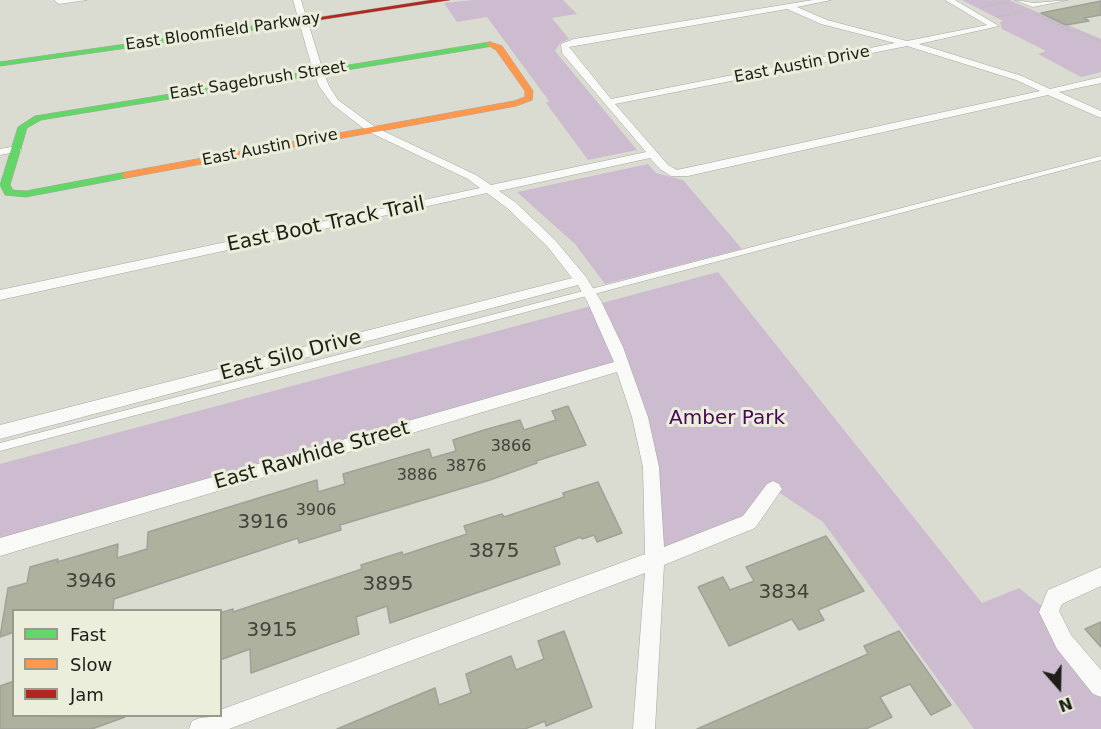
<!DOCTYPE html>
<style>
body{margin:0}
#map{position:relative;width:1101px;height:729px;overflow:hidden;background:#dadcd2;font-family:"DejaVu Sans",sans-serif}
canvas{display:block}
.legend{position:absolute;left:12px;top:609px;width:210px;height:108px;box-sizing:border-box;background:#eaeeda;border:2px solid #989b8c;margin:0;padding:8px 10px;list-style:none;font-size:18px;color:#1c1e17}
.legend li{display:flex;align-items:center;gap:12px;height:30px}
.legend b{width:30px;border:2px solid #989b8c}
.north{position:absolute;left:1029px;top:657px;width:60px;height:60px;-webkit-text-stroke:4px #eaeeda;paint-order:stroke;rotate:160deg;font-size:16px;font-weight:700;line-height:24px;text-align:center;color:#1c1e17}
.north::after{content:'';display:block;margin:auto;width:21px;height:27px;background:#1c1e17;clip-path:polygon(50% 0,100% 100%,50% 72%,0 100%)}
</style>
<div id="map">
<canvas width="1101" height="729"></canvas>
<ul class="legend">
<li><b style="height:8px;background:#63d668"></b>Fast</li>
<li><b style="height:8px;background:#ff974d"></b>Slow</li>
<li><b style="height:8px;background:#b3261e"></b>Jam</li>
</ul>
<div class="north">N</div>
</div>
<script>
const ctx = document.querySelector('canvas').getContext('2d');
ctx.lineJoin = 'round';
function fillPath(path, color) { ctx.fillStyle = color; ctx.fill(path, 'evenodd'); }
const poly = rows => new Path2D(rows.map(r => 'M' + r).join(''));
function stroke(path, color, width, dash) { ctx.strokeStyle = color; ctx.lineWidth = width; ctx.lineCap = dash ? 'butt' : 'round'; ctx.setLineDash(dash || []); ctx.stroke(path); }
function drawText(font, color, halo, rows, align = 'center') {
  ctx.font = font + ' "DejaVu Sans",sans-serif'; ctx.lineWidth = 6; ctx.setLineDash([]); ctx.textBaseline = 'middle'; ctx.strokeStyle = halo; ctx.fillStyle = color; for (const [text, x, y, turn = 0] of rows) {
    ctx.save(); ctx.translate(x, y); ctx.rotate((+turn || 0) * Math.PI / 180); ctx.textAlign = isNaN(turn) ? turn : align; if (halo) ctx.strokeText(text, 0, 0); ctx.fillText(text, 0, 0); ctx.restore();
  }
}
const green = poly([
 [473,0,563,0,577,14,552,18,569,39,560,43,555,51,637,150,588,160,546,103,549,101,487,17,457,22,444,3],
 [962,0,1009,0,1101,39,1101,72,1081,77,1038,54,1046,51,1002,29,1000,22,1003,21],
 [648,164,656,173,683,180,742,249,605,284,575,244,517,192],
 [718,272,982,603,1019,588,1049,612,1101,686,1101,729,974,729,823,522,774,489,749,522,655,560,651,467,623,365,0,547,0,464]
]);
const building = poly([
 [1101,1,1101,15,1084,18,1089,21,1066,25,1041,13,1101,1],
 [568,406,586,445,536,461,537,463,490,480,340,525,341,530,299,543,298,538,114,599,113,610,14,610,14,632,0,637,8,588,27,583,30,567,58,559,57,562,118,544,117,558,147,549,148,532,317,480,318,492,345,484,343,474,429,449,432,458,456,451,453,440,484,430,520,420,524,430,556,420,552,411,568,406],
 [598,482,622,533,597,542,594,535,582,539,581,537,554,547,560,564,390,623,387,606,356,617,359,634,251,673,250,649,220,660,220,613,233,609,233,612,362,569,361,565,402,552,403,555,467,534,464,526,502,514,504,517,564,497,563,493,598,482],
 [826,536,864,591,818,610,824,620,799,630,792,619,729,646,698,587,723,577,730,590,754,581,746,567,826,536],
 [1101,622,1101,647,1085,629,1101,622],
 [564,631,592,707,546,726,545,721,525,729,337,729,435,688,439,705,471,693,466,674,511,656,516,670,544,659,538,641,564,631],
 [899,631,951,705,931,715,910,684,880,697,892,717,866,729,697,729,868,654,864,646,899,631],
 [14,681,14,716,125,717,92,729,0,729,0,686,14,681]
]);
const path = poly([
 [982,7,1005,2,1009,4],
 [1036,14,1072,32,1077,31,1101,42],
 [997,17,1024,12]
]);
const lane = poly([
 [1101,156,1101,160,0,451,0,443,1101,156]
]);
const street = poly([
 [54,0,87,0,59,4,54,0],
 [293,0,301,0,323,71,329,86,338,100,375,127,476,175,491,185,646,152,562,53,561,44,574,39,813,0,831,0,797,7,827,20,907,41,987,25,945,0,955,0,999,26,919,44,1022,76,1050,89,1101,77,1101,83,1059,92,1101,111,1101,118,1048,95,688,176,671,176,660,169,650,158,499,191,515,202,555,240,586,277,601,301,623,347,648,417,659,467,664,547,743,516,767,484,773,481,779,484,782,489,755,528,664,565,655,729,633,729,645,573,229,729,189,729,192,721,200,718,220,716,220,710,645,554,643,467,632,417,617,372,0,556,0,538,614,362,587,301,578,285,0,439,0,425,572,278,547,246,507,208,487,193,0,300,0,290,480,188,468,179,367,131,332,104,319,86,313,71,293,0],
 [787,9,821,24,895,43,611,99,569,47,787,9],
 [907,46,1016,80,1040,91,677,170,668,165,615,104,907,46],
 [1015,0,1034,3,1068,0,1033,7,1015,0],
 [17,146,21,147,21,151,0,155,0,149,17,146],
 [1101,567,1101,586,1062,604,1059,611,1071,635,1101,670,1101,697,1093,694,1057,649,1039,612,1048,590,1101,567]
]);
const fast = poly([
 [280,22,283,22,283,26,0,66,0,62,280,22],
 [490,42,494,44,493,46,41,120,27,128,10,185,13,190,26,191,126,172,131,175,126,178,26,197,5,195,0,185,18,127,35,116,490,42]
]);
const slow = poly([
 [490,42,502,46,533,91,532,100,516,106,126,178,121,175,126,172,514,101,525,97,525,91,496,50,486,44,490,42]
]);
const jam = poly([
 [431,0,450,0,280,26,276,24,431,0]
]);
const farStreetnames = [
 ["East Bloomfield Parkway",223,32,-8],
 ["East Austin Drive",802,65,-11],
 ["East Sagebrush Street",258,81,-9],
 ["East Austin Drive",270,148,-11]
];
const numberNames = [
 ["3866",511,447],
 ["3876",466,467],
 ["3886",417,476],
 ["3906",316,511]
];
const streetNames = [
 ["East Boot Track Trail",326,225,-12],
 ["East Silo Drive",291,356,-15],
 ["East Rawhide Street",312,456,-16]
];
const parkNames = [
 ["Amber Park",727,419]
];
const nearNumbernames = [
 ["3916",263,523],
 ["3875",494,552],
 ["3946",91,582],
 ["3895",388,585],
 ["3834",784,593],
 ["3915",272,631]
];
fillPath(green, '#cdbcd0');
fillPath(building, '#adb19d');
stroke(building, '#a0a199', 1.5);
stroke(lane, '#a5a69e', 1);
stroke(street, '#a5a69e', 1);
stroke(fast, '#a5a69e', 1);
stroke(slow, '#a5a69e', 1);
stroke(jam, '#a5a69e', 1);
stroke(path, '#bebebb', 1.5, [4, 1.5]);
fillPath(lane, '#f9faf8');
fillPath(street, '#f9faf8');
fillPath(fast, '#63d668');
fillPath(slow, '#ff974d');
fillPath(jam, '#b3261e');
drawText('16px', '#1c1e17', '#eaeeda', farStreetnames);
drawText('16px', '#404338', null, numberNames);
drawText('20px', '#1c1e17', '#eaeeda', streetNames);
drawText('20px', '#46065a', '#eaeeda', parkNames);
drawText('20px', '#404338', null, nearNumbernames);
</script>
